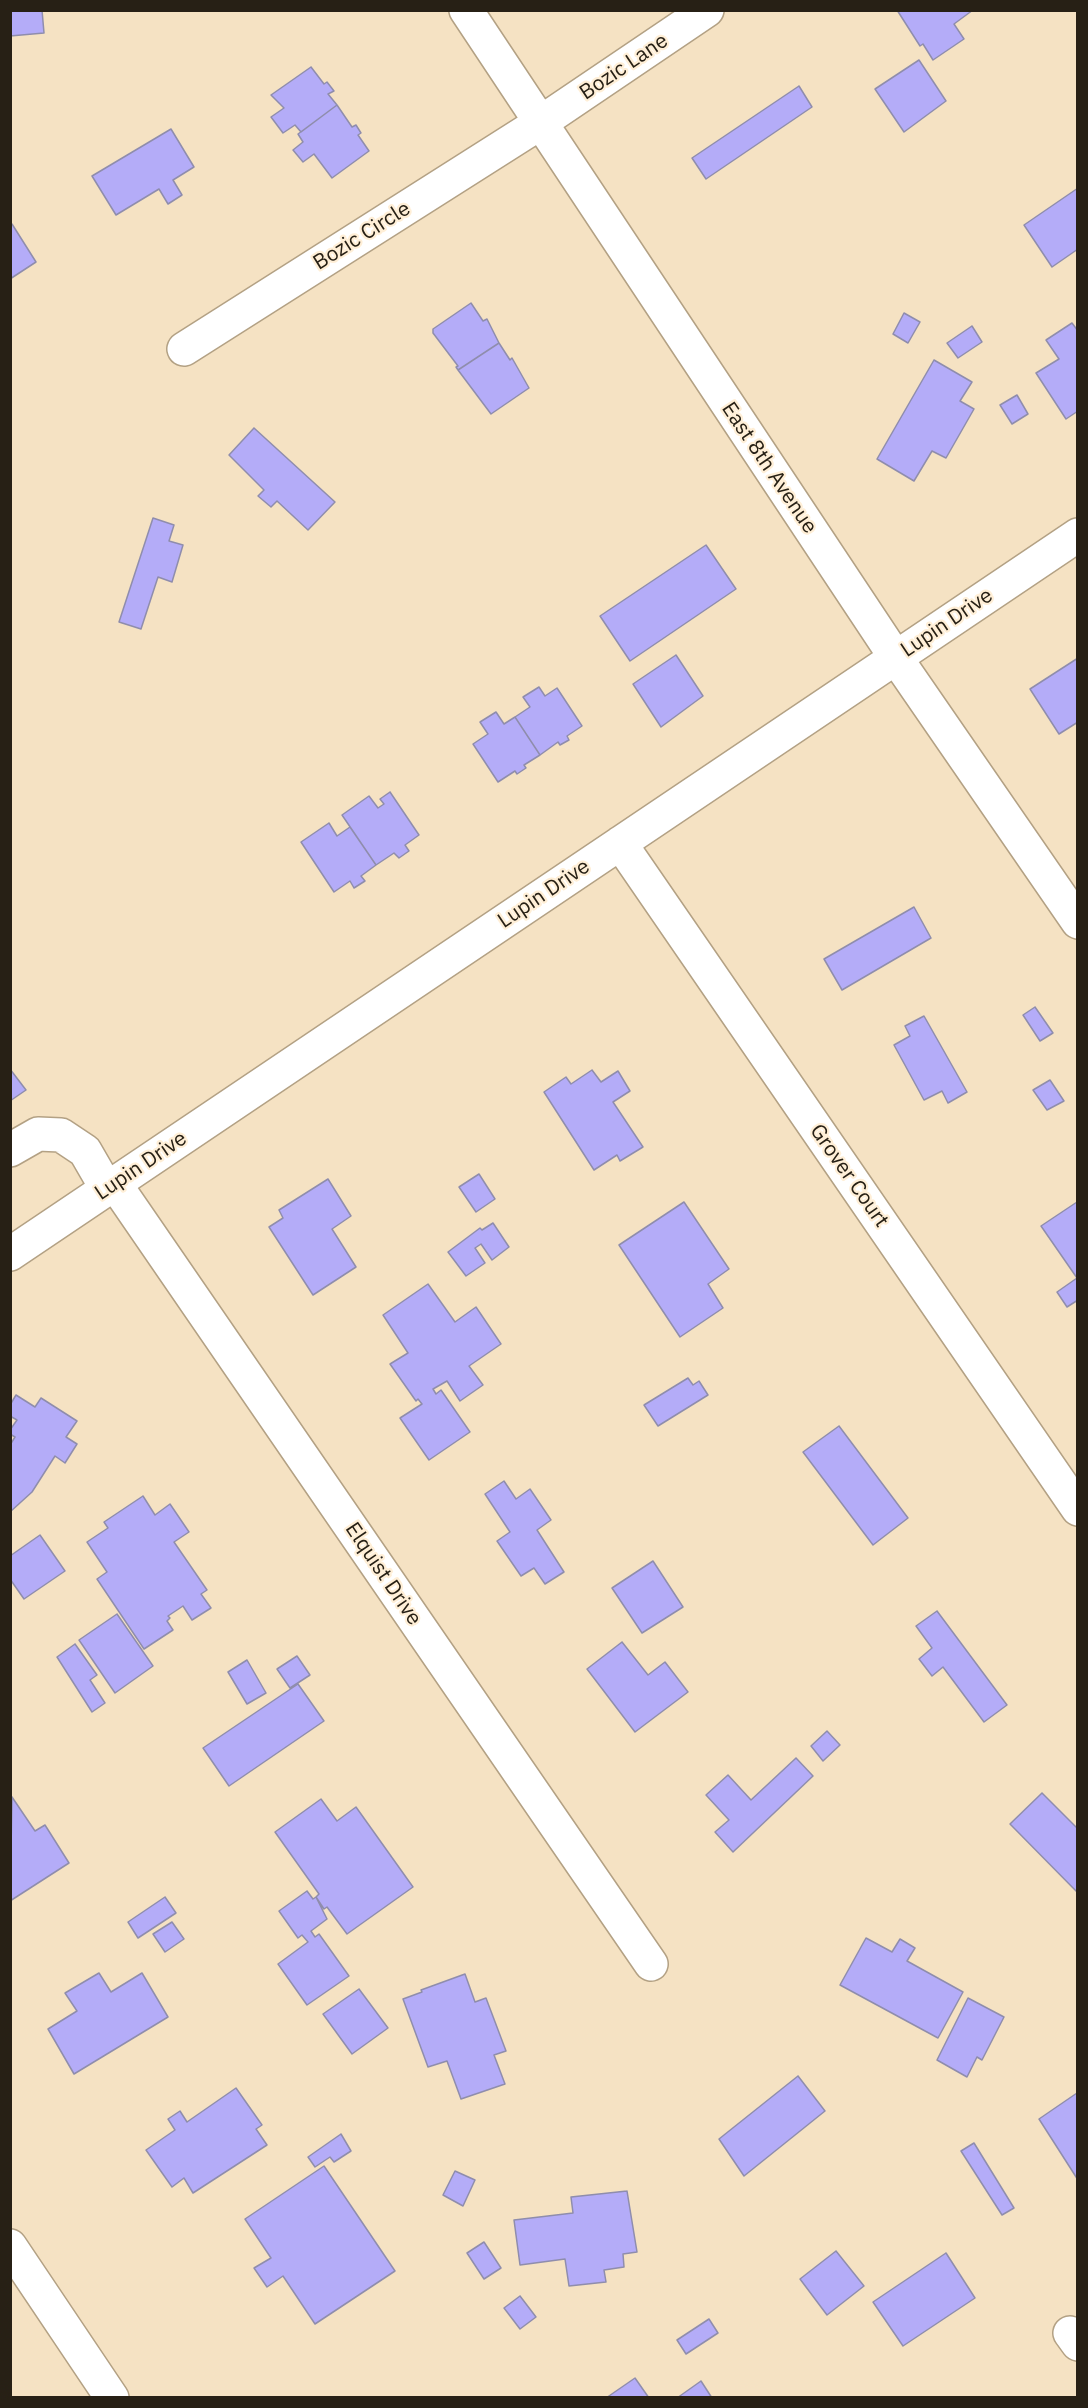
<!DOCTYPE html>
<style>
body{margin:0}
#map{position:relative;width:1088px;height:2408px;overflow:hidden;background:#f5e2c3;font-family:"IBM Plex Sans",sans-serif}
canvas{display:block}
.frame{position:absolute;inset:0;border:12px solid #272015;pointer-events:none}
</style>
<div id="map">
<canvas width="1088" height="2408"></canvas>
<div class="frame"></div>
</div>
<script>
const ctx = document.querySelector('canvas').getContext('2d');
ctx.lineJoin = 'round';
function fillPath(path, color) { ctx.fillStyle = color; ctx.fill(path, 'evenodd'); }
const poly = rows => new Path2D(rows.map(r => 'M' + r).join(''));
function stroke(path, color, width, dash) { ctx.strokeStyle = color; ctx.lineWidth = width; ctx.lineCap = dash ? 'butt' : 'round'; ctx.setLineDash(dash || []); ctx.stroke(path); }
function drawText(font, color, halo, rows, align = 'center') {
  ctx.font = font + ' "IBM Plex Sans",sans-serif'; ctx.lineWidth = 4.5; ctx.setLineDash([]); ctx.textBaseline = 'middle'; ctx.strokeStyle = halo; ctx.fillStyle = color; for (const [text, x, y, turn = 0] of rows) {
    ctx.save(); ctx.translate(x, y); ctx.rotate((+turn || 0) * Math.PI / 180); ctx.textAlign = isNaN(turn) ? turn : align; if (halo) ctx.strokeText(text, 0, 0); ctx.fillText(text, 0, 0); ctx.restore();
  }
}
const building = poly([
 [10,10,42,10,44,33,10,36,10,10],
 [897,10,973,10,954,24,964,39,933,60,923,44,920,46,897,10],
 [919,60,946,101,904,132,875,89,919,60],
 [311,67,324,84,327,82,334,91,328,94,337,105,301,132,295,125,283,133,271,117,284,108,271,95,311,67],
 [799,86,812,107,706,179,692,158,799,86],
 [337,105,352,127,356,125,361,133,358,135,369,151,332,178,314,154,303,162,293,150,303,142,298,134,337,105],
 [171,129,194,167,173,180,182,195,168,204,159,189,116,215,92,176,171,129],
 [1078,188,1078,249,1052,267,1024,225,1078,188],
 [12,224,36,262,10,279,10,225,12,224],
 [471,303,483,321,487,319,499,343,458,370,456,367,458,366,433,333,433,329,471,303],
 [904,313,920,322,908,343,893,334,904,313],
 [1072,323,1078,331,1078,411,1066,419,1036,373,1059,359,1046,340,1072,323],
 [972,326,982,342,958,358,947,343,972,326],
 [499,343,510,360,512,358,529,388,491,414,458,370,499,343],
 [934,360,972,382,960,401,974,409,946,458,932,451,914,481,877,459,934,360],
 [1017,395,1028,414,1012,424,1000,405,1017,395],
 [254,428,335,502,308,530,277,501,271,507,258,496,264,490,229,455,254,428],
 [153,518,174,525,169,541,183,545,172,582,158,577,141,629,119,622,153,518],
 [706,545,736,589,630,661,600,616,706,545],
 [676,655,703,696,661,727,633,684,676,655],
 [1078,658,1078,722,1059,734,1030,689,1078,658],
 [539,687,545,696,557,688,582,726,567,736,569,740,560,745,558,742,540,755,515,717,530,707,523,697,539,687],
 [496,712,504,724,515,717,540,755,524,765,526,768,517,774,515,771,498,782,473,744,488,734,480,722,496,712],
 [390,792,419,835,405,845,409,851,399,858,394,853,376,865,342,815,369,796,378,808,384,804,380,799,390,792],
 [329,823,337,836,350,827,376,865,361,876,365,881,354,888,350,881,334,892,301,842,329,823],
 [914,907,931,938,842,990,824,959,914,907],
 [1035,1007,1053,1033,1040,1041,1023,1015,1035,1007],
 [924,1016,967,1092,948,1103,942,1091,924,1100,894,1045,910,1036,905,1026,924,1016],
 [10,1069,26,1090,10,1101,10,1069],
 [592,1070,601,1082,618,1071,630,1091,613,1102,643,1147,620,1161,617,1155,594,1170,544,1092,566,1077,571,1084,592,1070],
 [1050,1080,1064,1101,1047,1110,1033,1090,1050,1080],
 [479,1174,495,1199,476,1212,459,1187,479,1174],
 [328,1179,351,1216,332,1229,356,1267,313,1295,269,1227,283,1218,279,1210,328,1179],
 [684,1202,729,1269,708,1284,723,1308,680,1337,619,1245,684,1202],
 [1077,1202,1078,1300,1067,1307,1057,1292,1077,1278,1041,1226,1077,1202],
 [493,1223,509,1247,492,1260,481,1244,475,1248,485,1263,466,1276,448,1252,480,1228,482,1230,493,1223],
 [428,1284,455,1322,476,1307,501,1344,469,1366,483,1385,460,1401,447,1381,433,1389,436,1394,441,1390,470,1432,429,1460,400,1418,422,1404,418,1399,416,1401,390,1364,408,1353,383,1315,428,1284],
 [688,1378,693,1385,699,1381,708,1395,658,1426,644,1405,688,1378],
 [16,1395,35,1407,41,1398,77,1421,66,1437,77,1444,65,1463,55,1456,32,1492,10,1512,10,1445,15,1437,10,1434,10,1430,17,1420,10,1416,10,1405,16,1395],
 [839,1426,908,1518,873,1545,803,1452,839,1426],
 [504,1481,516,1499,530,1489,551,1520,537,1530,564,1572,545,1584,534,1568,521,1576,497,1541,510,1532,485,1494,504,1481],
 [143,1496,155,1515,170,1504,189,1532,174,1542,207,1590,201,1594,211,1608,192,1620,183,1606,168,1616,170,1618,167,1621,173,1630,144,1649,97,1579,107,1572,87,1542,108,1528,104,1522,143,1496],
 [40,1535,65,1571,24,1599,10,1579,10,1556,40,1535],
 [653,1561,683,1607,642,1633,612,1588,653,1561],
 [937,1611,1007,1705,984,1722,943,1667,932,1676,919,1659,932,1648,916,1626,937,1611],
 [117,1614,153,1666,115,1693,79,1640,117,1614],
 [622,1642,648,1675,665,1662,688,1692,635,1732,587,1669,622,1642],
 [75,1644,97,1675,90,1680,105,1703,92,1712,57,1657,75,1644],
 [297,1656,310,1675,290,1688,277,1669,297,1656],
 [247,1660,266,1693,247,1704,228,1672,247,1660],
 [298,1684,324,1721,229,1786,203,1748,298,1684],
 [827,1731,840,1745,823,1761,811,1746,827,1731],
 [796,1758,813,1776,733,1852,715,1832,729,1820,706,1795,728,1775,751,1800,796,1758],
 [1042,1793,1078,1829,1078,1893,1010,1824,1042,1793],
 [12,1797,35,1831,45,1825,69,1863,10,1901,12,1797],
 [321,1799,337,1821,356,1807,413,1887,347,1934,327,1907,324,1909,316,1897,319,1894,275,1832,321,1799],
 [307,1891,313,1899,316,1897,327,1919,311,1931,315,1937,319,1934,349,1976,307,2005,278,1964,308,1942,302,1935,298,1938,279,1911,307,1891],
 [165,1897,176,1913,138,1938,128,1922,165,1897],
 [172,1922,184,1939,165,1952,153,1934,172,1922],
 [866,1938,892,1952,900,1939,915,1948,907,1961,963,1992,938,2038,840,1985,866,1938],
 [99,1973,111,1992,142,1973,168,2017,74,2074,48,2029,77,2011,65,1993,99,1973],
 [465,1974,475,2002,486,1998,506,2051,494,2055,505,2084,461,2099,447,2061,428,2067,403,1999,422,1992,421,1990,465,1974],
 [359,1989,388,2028,352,2054,323,2014,359,1989],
 [968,1998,1004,2017,982,2060,977,2057,967,2077,937,2060,968,1998],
 [798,2076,825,2111,744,2176,719,2139,798,2076],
 [236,2088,262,2125,256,2129,267,2145,193,2193,184,2178,172,2187,146,2150,175,2130,168,2119,180,2111,187,2122,236,2088],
 [1077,2093,1078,2094,1078,2180,1039,2119,1077,2093],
 [341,2134,351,2151,334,2162,330,2157,315,2167,308,2157,341,2134],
 [974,2143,1014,2208,1002,2215,961,2151,974,2143],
 [324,2166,395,2271,315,2324,283,2276,267,2287,254,2268,271,2258,245,2219,324,2166],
 [455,2171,475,2180,463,2206,443,2195,455,2171],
 [627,2191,637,2252,623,2254,624,2267,604,2270,606,2282,569,2286,565,2259,520,2265,514,2220,573,2213,571,2197,627,2191],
 [484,2242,501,2268,484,2279,467,2253,484,2242],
 [836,2251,864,2286,827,2315,800,2279,836,2251],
 [946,2253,975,2298,903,2346,873,2302,946,2253],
 [520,2296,536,2317,520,2329,504,2308,520,2296],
 [709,2319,718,2333,686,2354,677,2340,709,2319],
 [635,2378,649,2398,606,2398,635,2378],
 [701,2381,712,2398,677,2398,701,2381]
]);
const minor = poly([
 [466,10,896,658,1078,922],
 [184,349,540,123,707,10],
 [620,843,1078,1509],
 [10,1150,38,1134,61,1135,85,1151,107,1189],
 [115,1184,651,1964],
 [10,1254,1078,535],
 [10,2246,112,2398],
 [1070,2333,1078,2344]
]);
const streetNames = [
 ["Bozic Lane",624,67,-34],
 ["Bozic Circle",362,236,-32],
 ["East 8th Avenue",769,468,56],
 ["Lupin Drive",947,623,-34],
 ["Lupin Drive",544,894,-34],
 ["Lupin Drive",141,1166,-34],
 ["Grover Court",849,1176,55],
 ["Elquist Drive",383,1574,56]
];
fillPath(building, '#b4acf8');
stroke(building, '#8f8dac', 1.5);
stroke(minor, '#b3a184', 36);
stroke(minor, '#fff', 33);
drawText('21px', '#272015', '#ffefd7', streetNames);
</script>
